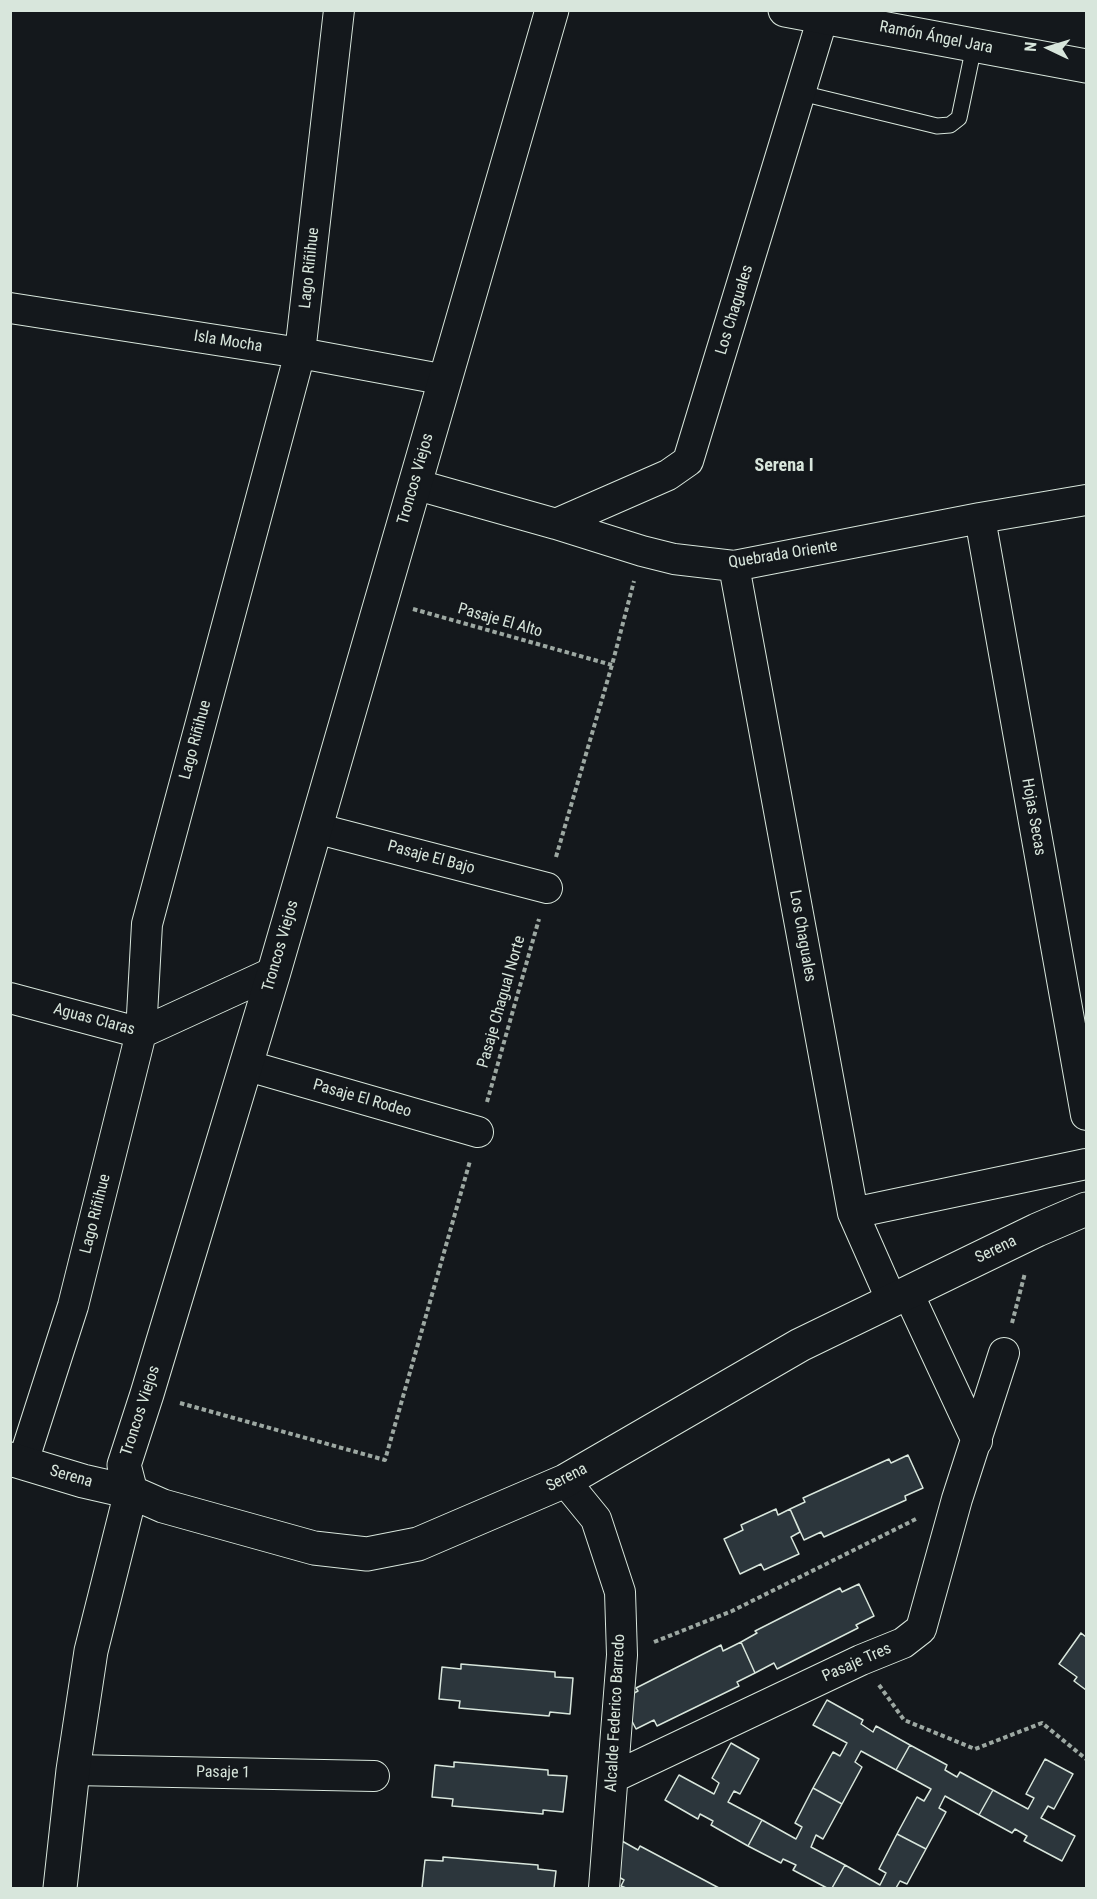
<!DOCTYPE html>
<meta charset="utf-8">
<style>
body{margin:0}
#map{position:relative;width:1097px;height:1899px;overflow:hidden;background:#14181c;font-family:"Roboto Condensed",sans-serif}
canvas{display:block}
.frame{position:absolute;inset:0;border:12px solid #d8e6dc;pointer-events:none}
.north{position:absolute;left:1019px;top:18px;width:60px;height:60px;-webkit-text-stroke:4px #14181c;paint-order:stroke;rotate:274deg;font-size:16px;font-weight:700;line-height:24px;text-align:center;color:#d8e6dc}
.north::after{content:'';display:block;margin:auto;width:21px;height:27px;background:#d8e6dc;clip-path:polygon(50% 0,100% 100%,50% 72%,0 100%)}
</style>
<div id="map">
<canvas width="1097" height="1899"></canvas>
<div class="frame"></div>
<div class="north">N</div>
</div>
<script>
const ctx = document.querySelector('canvas').getContext('2d');
ctx.lineJoin = 'round';
function fillPath(path, color) { ctx.fillStyle = color; ctx.fill(path, 'evenodd'); }
const poly = rows => new Path2D(rows.map(r => 'M' + r).join(''));
function stroke(path, color, width, dash) { ctx.strokeStyle = color; ctx.lineWidth = width; ctx.lineCap = dash ? 'butt' : 'round'; ctx.setLineDash(dash || []); ctx.stroke(path); }
function drawText(font, color, halo, rows, align = 'center') {
  ctx.font = font + ' "Roboto Condensed",sans-serif'; ctx.lineWidth = 4.5; ctx.setLineDash([]); ctx.textBaseline = 'middle'; ctx.strokeStyle = halo; ctx.fillStyle = color; for (const [text, x, y, turn = 0] of rows) {
    ctx.save(); ctx.translate(x, y); ctx.rotate((+turn || 0) * Math.PI / 180); ctx.textAlign = isNaN(turn) ? turn : align; if (halo) ctx.strokeText(text, 0, 0); ctx.fillText(text, 0, 0); ctx.restore();
  }
}
const building = poly([
 [908,1455,923,1488,905,1496,906,1500,824,1537,821,1532,804,1540,790,1509,805,1502,803,1498,889,1459,891,1463,908,1455],
 [776,1509,778,1515,790,1509,800,1532,791,1537,799,1554,764,1570,761,1564,740,1574,724,1539,743,1530,741,1525,776,1509],
 [859,1584,874,1616,856,1625,858,1628,777,1669,774,1663,755,1673,741,1642,757,1633,755,1631,840,1588,842,1592,859,1584],
 [1081,1633,1086,1637,1086,1690,1074,1681,1077,1677,1059,1664,1081,1633],
 [741,1642,755,1673,737,1682,739,1686,657,1726,654,1720,636,1729,621,1700,638,1691,636,1688,721,1645,723,1651,741,1642],
 [461,1664,555,1672,555,1677,573,1678,570,1714,550,1712,549,1716,459,1708,460,1701,439,1699,442,1667,461,1669,461,1664],
 [827,1700,863,1720,861,1724,873,1732,876,1726,910,1745,896,1770,861,1751,855,1762,862,1767,842,1804,813,1788,833,1752,840,1756,847,1743,813,1725,827,1700],
 [731,1743,759,1759,740,1794,734,1791,728,1802,762,1820,748,1846,711,1825,713,1821,700,1814,698,1819,665,1800,679,1775,714,1794,719,1783,712,1778,731,1743],
 [910,1745,947,1765,945,1770,957,1777,960,1772,993,1790,979,1815,945,1796,939,1808,946,1812,926,1849,897,1834,917,1797,924,1801,931,1789,896,1770,910,1745],
 [1045,1759,1073,1774,1054,1809,1048,1806,1041,1818,1075,1836,1062,1861,1024,1841,1027,1836,1015,1829,1012,1833,979,1815,993,1790,1028,1809,1034,1798,1026,1794,1045,1759],
 [454,1762,548,1770,548,1775,567,1776,563,1812,543,1810,543,1814,452,1806,453,1799,432,1797,435,1765,454,1767,454,1762],
 [813,1788,842,1804,823,1839,816,1835,811,1847,845,1865,832,1888,827,1888,793,1870,796,1865,783,1859,781,1863,748,1846,762,1820,796,1839,802,1827,795,1823,813,1788],
 [897,1834,926,1849,907,1884,900,1881,896,1888,832,1888,845,1865,880,1885,886,1873,879,1869,897,1834],
 [622,1841,638,1850,640,1846,719,1888,626,1888,621,1886,624,1880,606,1870,622,1841],
 [443,1857,538,1865,538,1869,556,1871,554,1888,422,1888,425,1860,443,1861,443,1857]
]);
const path = poly([
 [413,609,612,665],
 [556,857,612,665,634,581],
 [487,1102,539,919],
 [1012,1323,1025,1273],
 [180,1403,385,1460,470,1161],
 [654,1642,732,1611,918,1518],
 [879,1685,904,1720,975,1749,1042,1723,1086,1759]
]);
const lane = poly([
 [801,93,937,126,950,125,959,118,974,46]
]);
const street = poly([
 [10,308,300,353,446,380],
 [414,484,556,524,642,551,674,559,734,566,980,518,1086,500],
 [980,518,1086,1115],
 [556,524,668,475,688,461,823,17],
 [734,566,853,1213,891,1299],
 [315,828,547,888],
 [10,998,141,1033,274,972],
 [245,1065,478,1132],
 [853,1213,1086,1164],
 [908,1293,977,1441],
 [23,1462,73,1306,141,1033,147,924,300,353,339,10],
 [565,1481,596,1519,620,1592,622,1655,604,1888],
 [73,1770,374,1776],
 [614,1777,861,1660,903,1643,921,1629,957,1499,1004,1353]
]);
const secondary = poly([
 [785,10,1086,66],
 [10,1459,83,1481,131,1492,163,1506,314,1548,367,1554,418,1544,565,1481,800,1345,1037,1230,1086,1209],
 [60,1888,73,1770,91,1651,131,1492,124,1465,147,1394,274,972,552,10]
]);
const streetNames = [
 ["Ramón Ángel Jara",936,38,11],
 ["Lago Riñihue",310,268,-84],
 ["Los Chaguales",735,310,-73],
 ["Isla Mocha",228,342,9],
 ["Troncos Viejos",416,479,-74],
 ["Quebrada Oriente",783,555,-9],
 ["Pasaje El Alto",500,621,16],
 ["Lago Riñihue",196,740,-75],
 ["Hojas Secas",1033,817,80],
 ["Pasaje El Bajo",431,858,15],
 ["Los Chaguales",802,936,80],
 ["Troncos Viejos",281,946,-74],
 ["Pasaje Chagual Norte",502,1002,-74],
 ["Aguas Claras",94,1020,15],
 ["Pasaje El Rodeo",362,1099,16],
 ["Lago Riñihue",96,1214,-76],
 ["Serena",996,1250,-26],
 ["Troncos Viejos",141,1411,-72],
 ["Serena",71,1477,16],
 ["Serena",567,1478,-27],
 ["Pasaje Tres",857,1663,-24],
 ["Alcalde Federico Barredo",616,1713,-87],
 ["Pasaje 1",223,1773,1]
];
const neighbourhoodNames = [
 ["Serena I",784,466]
];
fillPath(building, '#2c363c');
stroke(building, '#d8e6dc', 1.5);
stroke(lane, '#d8e6dc', 17);
stroke(street, '#d8e6dc', 32);
stroke(secondary, '#d8e6dc', 35);
stroke(path, '#9da8a2', 4, [4.5, 3]);
stroke(lane, '#14181c', 15);
stroke(street, '#14181c', 30);
stroke(secondary, '#14181c', 33);
drawText('16px', '#d8e6dc', '#14181c', streetNames);
drawText('bold 18px', '#d8e6dc', '#14181c', neighbourhoodNames);
</script>
